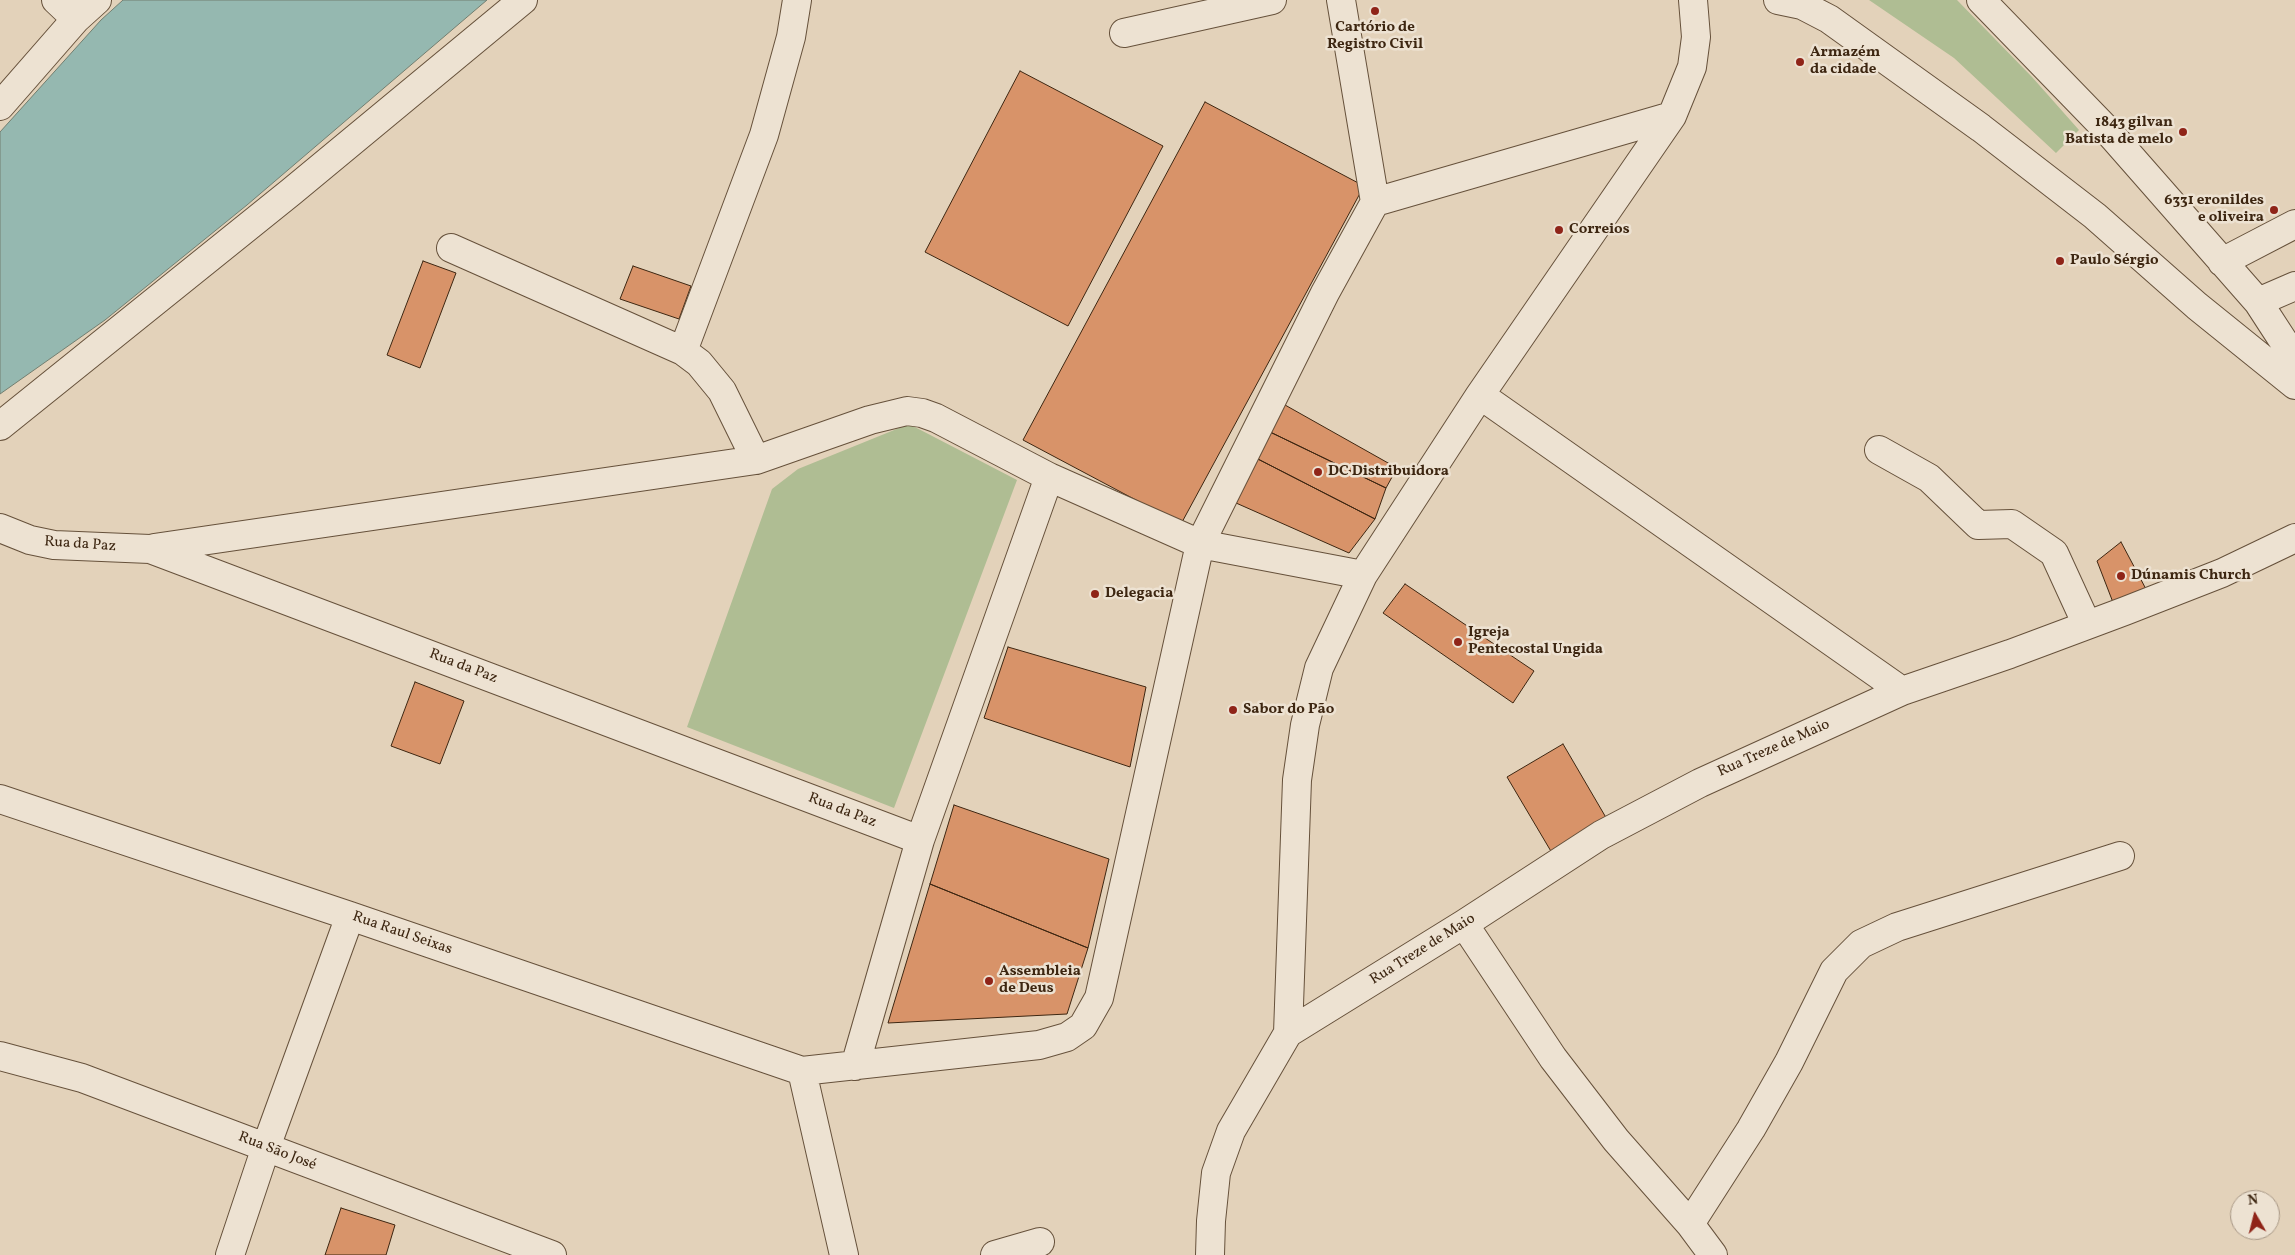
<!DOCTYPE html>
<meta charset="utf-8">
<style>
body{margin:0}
#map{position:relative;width:2295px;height:1255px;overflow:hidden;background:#e3d2ba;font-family:Vollkorn,serif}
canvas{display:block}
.north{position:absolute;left:2230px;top:1190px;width:50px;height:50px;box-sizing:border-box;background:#ede2d2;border:1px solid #a79785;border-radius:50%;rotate:352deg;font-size:14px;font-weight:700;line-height:20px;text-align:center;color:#3d2611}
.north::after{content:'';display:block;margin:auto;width:18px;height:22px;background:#8f2418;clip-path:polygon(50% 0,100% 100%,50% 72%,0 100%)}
</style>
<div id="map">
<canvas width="2295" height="1255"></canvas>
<div class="north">N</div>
</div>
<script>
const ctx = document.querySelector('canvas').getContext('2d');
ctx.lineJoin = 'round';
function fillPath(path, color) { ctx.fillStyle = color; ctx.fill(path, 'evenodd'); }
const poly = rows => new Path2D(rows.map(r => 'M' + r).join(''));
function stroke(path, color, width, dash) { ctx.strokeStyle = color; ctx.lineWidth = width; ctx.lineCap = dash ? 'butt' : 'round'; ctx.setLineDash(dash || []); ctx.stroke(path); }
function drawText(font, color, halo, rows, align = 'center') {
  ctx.font = font + ' Vollkorn,serif'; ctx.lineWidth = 5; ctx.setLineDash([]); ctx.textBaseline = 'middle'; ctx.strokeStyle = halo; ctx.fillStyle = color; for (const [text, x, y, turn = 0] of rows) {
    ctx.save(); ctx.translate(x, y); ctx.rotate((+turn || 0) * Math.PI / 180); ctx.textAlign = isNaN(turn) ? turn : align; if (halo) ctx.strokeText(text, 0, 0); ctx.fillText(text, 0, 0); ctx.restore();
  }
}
const green = poly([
 [1869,0,1957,0,2032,77,2079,130,2056,153,1954,58],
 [909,424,1017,480,894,808,687,727,772,489,798,469]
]);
const water = poly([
 [123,0,487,0,247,205,105,320,0,394,0,132,101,20,123,0]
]);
const building = poly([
 [1020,71,1163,146,1068,326,925,252,1020,71],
 [1205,102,1364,186,1181,524,1023,440,1205,102],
 [423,261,456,273,420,368,387,355,423,261],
 [633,266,691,286,679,319,620,299,633,266],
 [1285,405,1397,468,1386,488,1268,431,1285,405],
 [1268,431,1386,488,1375,519,1252,456,1268,431],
 [1252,456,1375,519,1349,553,1227,499,1252,456],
 [2121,542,2147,591,2114,605,2097,561,2121,542],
 [1405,584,1534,671,1513,703,1383,613,1405,584],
 [1008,647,1146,687,1130,767,984,718,1008,647],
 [415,682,464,701,440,764,391,746,415,682],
 [1563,744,1608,821,1552,853,1507,777,1563,744],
 [954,805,1109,859,1088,948,930,884,954,805],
 [930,884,1088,948,1067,1014,888,1023,930,884],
 [341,1208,395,1225,386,1255,325,1255,341,1208]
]);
const minor = poly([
 [56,0,76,19],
 [797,0,791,37,764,135,683,351,699,363,722,391,756,460,870,420,907,411,922,413,936,418,1049,477,920,840,855,1066],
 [1778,0,1802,5,1829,19,1981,128,2095,216,2197,306,2295,385],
 [1981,0,2107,130,2258,302,2295,359],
 [1124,33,1272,0],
 [0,106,76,19,97,0],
 [1375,202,1672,116],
 [451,248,683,351],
 [2222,262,2295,224],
 [2258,302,2295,286],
 [1480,395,1902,691],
 [0,426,291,192,523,0],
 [1879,450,1929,478,1978,525,2012,524,2054,553,2087,625],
 [1049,477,1200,544,1363,575],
 [0,528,30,540,54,545,150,549,920,840],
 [154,548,756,460],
 [0,799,350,916,802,1071,1039,1045,1067,1037,1083,1026,1099,998,1200,544,1325,293,1375,202,1341,0],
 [1464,924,1553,1058,1616,1140,1690,1224,1713,1255],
 [1288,1033,1464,924,1601,835,1700,783,1902,691,2010,654,2125,611,2222,573,2295,538],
 [0,1056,82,1078,552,1255],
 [802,1071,844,1255],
 [1690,1224,1751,1129,1789,1062,1834,971,1861,944,1897,927,2120,856],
 [230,1255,266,1147,350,916],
 [995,1255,1040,1242],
 [1210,1255,1211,1221,1216,1173,1231,1131,1288,1033,1297,780,1305,725,1319,668,1363,575,1480,395,1672,116,1692,67,1696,37,1693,0]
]);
const markers = [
 [1375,11,5,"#8f2418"],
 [1800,62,5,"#8f2418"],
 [2183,132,5,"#8f2418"],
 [2274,210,5,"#8f2418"],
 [1559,230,5,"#8f2418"],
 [2060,261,5,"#8f2418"],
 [1318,472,5,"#8f2418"],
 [2121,576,5,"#8f2418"],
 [1095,594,5,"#8f2418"],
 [1458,642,5,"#8f2418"],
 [1233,710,5,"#8f2418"],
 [989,981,5,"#8f2418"]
];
const poiNames = [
 ["Cartório de",1375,28,"center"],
 ["Registro Civil",1375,45,"center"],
 ["Armazém",1810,53],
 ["da cidade",1810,70],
 ["1843 gilvan",2173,123,"right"],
 ["Batista de melo",2173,140,"right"],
 ["6331 eronildes",2264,201,"right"],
 ["e oliveira",2264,218,"right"],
 ["Correios",1569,230],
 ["Paulo Sérgio",2070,261],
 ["DC Distribuidora",1328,472],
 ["Dúnamis Church",2131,576],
 ["Delegacia",1105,594],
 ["Igreja",1468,633],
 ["Pentecostal Ungida",1468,650],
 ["Sabor do Pão",1243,710],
 ["Assembleia",999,972],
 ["de Deus",999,989]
];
const streetNames = [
 ["Rua da Paz",80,545,4],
 ["Rua da Paz",463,667,21],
 ["Rua Treze de Maio",1774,749,-24],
 ["Rua da Paz",842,811,21],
 ["Rua Raul Seixas",402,934,19],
 ["Rua Treze de Maio",1423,950,-32],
 ["Rua São José",277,1152,21]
];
fillPath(green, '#afbd93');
fillPath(water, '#95b8b0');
stroke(water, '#727e70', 1);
fillPath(building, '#d89369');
stroke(building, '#3d2611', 1);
stroke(minor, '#66513b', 30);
stroke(minor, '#ede2d2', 28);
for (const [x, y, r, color] of markers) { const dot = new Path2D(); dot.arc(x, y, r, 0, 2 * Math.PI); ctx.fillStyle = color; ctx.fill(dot); stroke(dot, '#ede2d2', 2); }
drawText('bold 15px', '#3d2611', '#ede2d2', poiNames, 'left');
drawText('15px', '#3d2611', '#ede2d2', streetNames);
</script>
